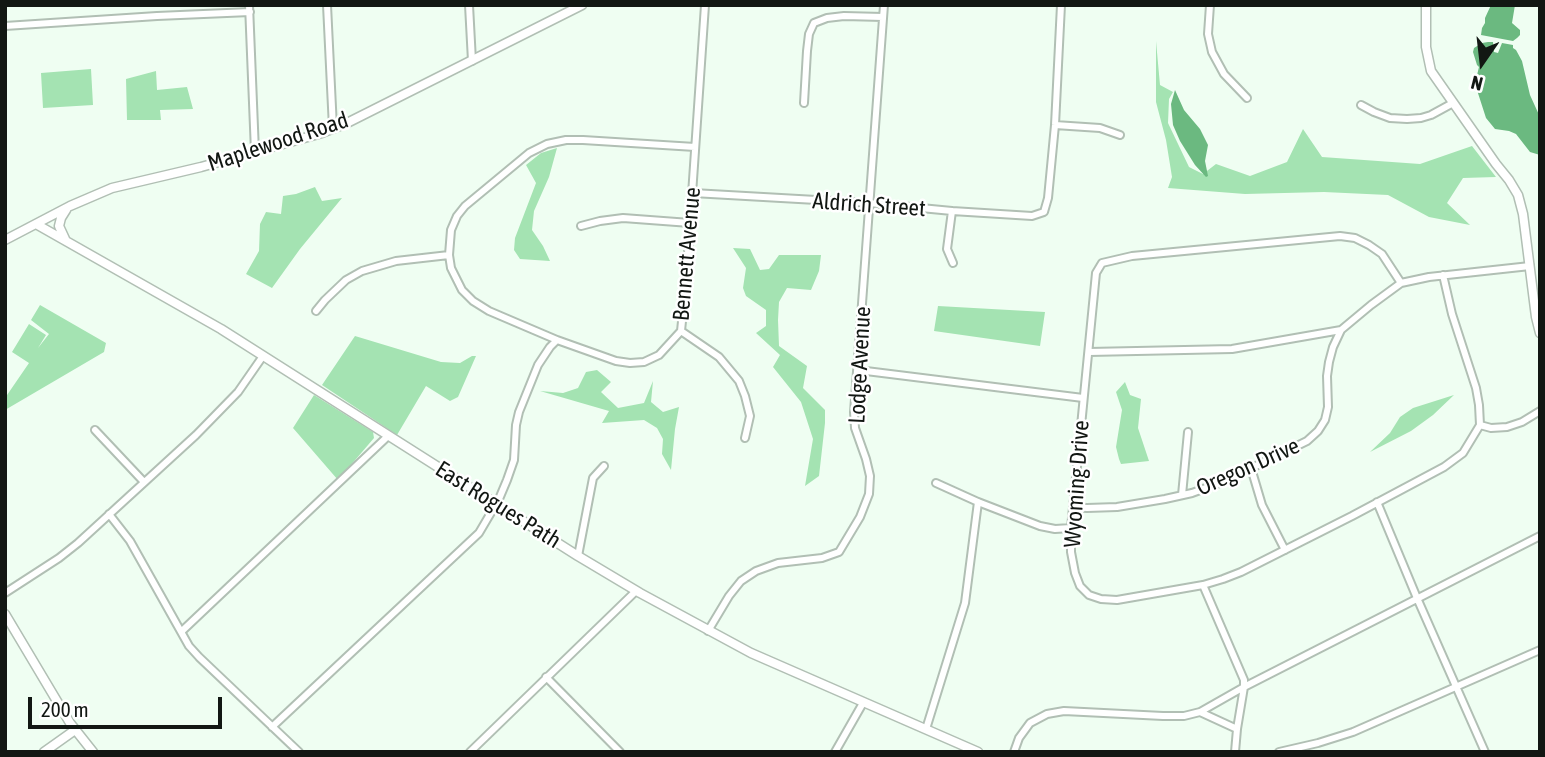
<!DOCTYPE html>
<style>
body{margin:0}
#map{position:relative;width:1545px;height:757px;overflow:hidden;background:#effef2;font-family:"Asap Condensed",sans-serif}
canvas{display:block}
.frame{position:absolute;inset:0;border:7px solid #121713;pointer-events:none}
.north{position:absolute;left:1447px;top:28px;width:70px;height:70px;-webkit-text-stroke:5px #fff;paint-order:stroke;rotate:194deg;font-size:19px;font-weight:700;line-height:28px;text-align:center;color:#121713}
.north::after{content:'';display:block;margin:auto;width:24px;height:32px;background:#121713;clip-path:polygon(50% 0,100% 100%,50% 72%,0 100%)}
.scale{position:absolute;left:28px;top:697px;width:194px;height:32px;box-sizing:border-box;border:4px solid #121713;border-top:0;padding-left:9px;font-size:21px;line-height:24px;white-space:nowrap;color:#121713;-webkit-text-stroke:5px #fff;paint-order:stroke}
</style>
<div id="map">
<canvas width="1545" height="757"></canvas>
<div class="frame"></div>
<div class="north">N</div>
<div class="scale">200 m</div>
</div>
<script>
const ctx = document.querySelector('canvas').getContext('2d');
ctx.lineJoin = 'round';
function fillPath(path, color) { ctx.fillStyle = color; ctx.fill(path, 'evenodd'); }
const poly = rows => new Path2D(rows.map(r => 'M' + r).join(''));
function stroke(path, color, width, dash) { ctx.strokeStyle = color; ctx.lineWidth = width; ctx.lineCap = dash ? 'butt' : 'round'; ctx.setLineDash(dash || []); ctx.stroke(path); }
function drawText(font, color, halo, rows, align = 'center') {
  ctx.font = font + ' "Asap Condensed",sans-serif'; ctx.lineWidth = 5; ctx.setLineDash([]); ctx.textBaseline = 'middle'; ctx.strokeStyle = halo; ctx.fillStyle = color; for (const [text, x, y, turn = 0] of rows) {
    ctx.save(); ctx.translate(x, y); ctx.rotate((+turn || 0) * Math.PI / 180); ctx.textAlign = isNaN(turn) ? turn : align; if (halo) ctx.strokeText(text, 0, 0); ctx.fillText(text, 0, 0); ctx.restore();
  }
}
const green = poly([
 [1156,41,1160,85,1173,92,1169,99,1168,123,1189,167,1203,174,1216,164,1250,176,1287,162,1303,129,1322,157,1420,164,1472,146,1496,177,1463,178,1447,203,1470,225,1429,217,1388,195,1324,192,1245,194,1168,188,1172,177,1166,140,1156,102],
 [91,69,93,105,43,108,41,73],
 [156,71,157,90,187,87,193,109,160,110,161,120,127,120,126,79],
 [557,148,549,177,534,211,532,230,543,246,550,261,520,259,514,250,515,238,536,183,526,165,541,153],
 [315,187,322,201,342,198,300,249,272,288,246,274,259,251,260,224,266,212,281,214,283,196,296,194],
 [733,248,750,249,760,270,769,269,779,255,821,255,819,271,811,290,787,288,779,302,778,320,779,346,807,366,803,388,825,410,825,423,819,476,805,486,813,439,801,402,773,367,780,355,756,333,766,326,766,310,746,296,743,288,746,268],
 [40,305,106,343,104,352,5,410,5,398,29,363,12,352,29,324,46,335,38,348,49,334,31,320],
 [938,306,1045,312,1040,346,934,331],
 [355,336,441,362,460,363,472,356,476,356,458,397,450,401,426,386,397,435,322,385],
 [597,370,611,382,601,392,618,408,644,403,653,381,651,402,663,412,679,407,675,429,671,470,662,454,663,439,657,428,644,420,602,423,609,411,540,391,563,393,578,388,586,372],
 [1125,382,1130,395,1141,399,1138,428,1149,461,1121,464,1119,459,1116,447,1122,410,1116,392],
 [314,395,373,432,374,438,338,480,293,428],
 [1454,395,1433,415,1411,431,1370,452,1390,433,1400,417,1413,408]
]);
const water = poly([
 [1491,5,1515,5,1512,23,1520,30,1520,35,1517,38,1513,41,1481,35,1482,28,1485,23,1485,18],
 [1488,42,1493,42,1494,52,1498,53,1502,43,1513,45,1513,48,1516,50,1522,61,1530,95,1540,117,1540,155,1530,152,1516,134,1509,131,1495,129,1486,118,1476,87,1476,79,1479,67,1477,65,1473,52,1474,48,1482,43],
 [1175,90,1184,110,1200,129,1208,145,1205,161,1208,176,1206,177,1195,165,1180,141,1173,125,1171,104]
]);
const street = poly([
 [249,5,255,152],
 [327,5,333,128],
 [469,5,472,61],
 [1210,5,1208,34,1212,52,1224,74,1247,98],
 [5,26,157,16,250,12],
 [804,103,807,51,809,34,814,23,827,18,844,16,883,17],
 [1361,105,1374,112,1390,118,1407,119,1421,118,1431,115,1453,103],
 [1055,125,1100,128,1120,135],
 [693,193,869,203,952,211,1032,216,1044,212,1048,198,1055,125,1061,5],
 [952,211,947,249,953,263],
 [581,226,600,221,623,218,690,223],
 [1401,283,1382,254,1369,245,1355,238,1340,236,1132,256,1102,263,1096,273,1071,528,1071,552,1075,573,1080,586,1089,595,1101,599,1117,600,1203,585,1223,579,1241,572,1352,516,1444,467,1463,453,1480,425,1479,405,1476,388,1452,314,1443,275],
 [316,311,325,300,346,280,362,271,396,261,449,255],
 [681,331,719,357,739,381,745,396,750,416,745,438],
 [557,340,489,311,473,301,462,290,451,268,449,255,451,230,457,216,465,206,529,153,547,144,566,140,583,140,695,147],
 [1089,352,1232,349,1341,330],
 [858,370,1083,398],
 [1480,425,1491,428,1507,427,1522,422,1540,411],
 [95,430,144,482],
 [1251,468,1262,505,1285,550],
 [936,483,978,502,1040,526,1055,529,1071,528],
 [1182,495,1188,432],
 [1377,502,1417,598,1485,752],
 [1074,507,1087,508,1117,507,1165,499,1192,493,1225,481,1307,441,1318,431,1325,420,1328,407,1327,376,1329,362,1333,347,1341,330,1371,305,1401,283,1429,277,1530,266],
 [109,514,130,541,189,646,199,657,299,752],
 [578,556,593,478,604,466],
 [5,593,59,558,78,543,196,435,238,392,263,356],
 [182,631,388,436],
 [708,631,729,596,741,581,756,571,778,563,822,558,839,552,860,517,869,494,870,476,866,459,855,428,854,412,884,5],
 [546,677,620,752],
 [1200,712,1244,687,1244,680,1203,585],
 [272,727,479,533,499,499,507,480,514,460,516,425,519,412,538,365,550,347,557,340,616,361,630,363,644,362,659,355,681,331,686,282,705,5],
 [926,729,965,603,978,502],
 [470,752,636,591],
 [835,752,863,703],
 [1014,752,1019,738,1030,723,1047,714,1064,711,1163,716,1184,716,1200,712,1237,729],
 [1235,752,1237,729,1244,687,1540,536],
 [1279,752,1318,743,1353,732,1540,650]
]);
const secondary = poly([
 [1426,5,1426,47,1431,71,1496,164,1509,180,1518,195,1523,214,1536,317,1540,333],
 [36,224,221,329,578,556,640,593,751,653,978,752],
 [65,239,59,226,61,218,66,210],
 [5,240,70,206,112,188,201,167,322,133,345,124,582,5],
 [5,614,70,723,93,752],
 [44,752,75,730]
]);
const streetNames = [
 ["Maplewood Road",278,142,-18],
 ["Aldrich Street",869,205,4],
 ["Bennett Avenue",687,254,-85],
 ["Lodge Avenue",860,365,-87],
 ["Oregon Drive",1248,467,-24],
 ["Wyoming Drive",1077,484,-86],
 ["East Rogues Path",498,505,32]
];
fillPath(green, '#a4e3b2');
fillPath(water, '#6bb980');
stroke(street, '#b1bfb4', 10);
stroke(secondary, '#b1bfb4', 11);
stroke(street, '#fff', 6);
stroke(secondary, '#fff', 8);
drawText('23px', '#121713', '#fff', streetNames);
</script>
